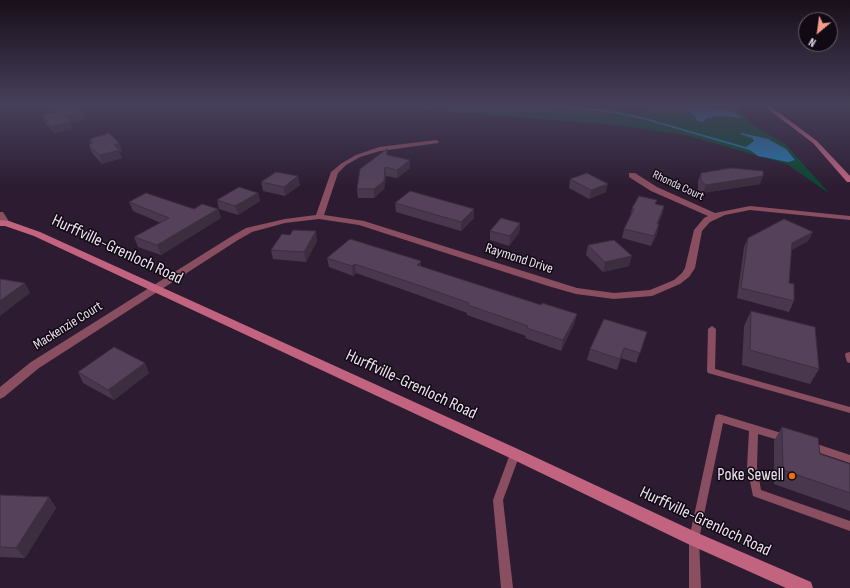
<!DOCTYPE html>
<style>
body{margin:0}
#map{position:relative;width:850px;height:588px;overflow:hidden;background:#2d1c31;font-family:"Sofia Sans Condensed",sans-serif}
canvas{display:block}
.north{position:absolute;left:798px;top:12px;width:40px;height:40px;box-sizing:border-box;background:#110913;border:1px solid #69606c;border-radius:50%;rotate:209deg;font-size:11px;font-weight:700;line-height:16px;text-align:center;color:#eee3f1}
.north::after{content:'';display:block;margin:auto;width:14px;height:18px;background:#f49e88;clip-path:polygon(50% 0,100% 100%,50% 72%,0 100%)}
</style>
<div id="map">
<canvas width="850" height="588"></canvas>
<div class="north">N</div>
</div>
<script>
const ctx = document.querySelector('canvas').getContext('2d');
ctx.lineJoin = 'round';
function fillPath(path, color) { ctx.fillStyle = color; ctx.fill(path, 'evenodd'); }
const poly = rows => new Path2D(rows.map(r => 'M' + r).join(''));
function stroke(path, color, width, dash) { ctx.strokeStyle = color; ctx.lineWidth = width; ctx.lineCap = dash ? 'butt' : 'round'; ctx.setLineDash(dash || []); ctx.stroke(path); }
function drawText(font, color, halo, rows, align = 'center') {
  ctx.font = font + ' "Sofia Sans Condensed",sans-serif'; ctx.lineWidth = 3; ctx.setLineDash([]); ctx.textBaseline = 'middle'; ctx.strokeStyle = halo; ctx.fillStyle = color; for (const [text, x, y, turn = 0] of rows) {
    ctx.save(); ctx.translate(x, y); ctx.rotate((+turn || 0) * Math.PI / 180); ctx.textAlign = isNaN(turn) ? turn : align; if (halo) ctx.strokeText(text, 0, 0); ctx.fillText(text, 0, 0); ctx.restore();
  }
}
const green = poly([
 [375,106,600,106,638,114,650,106,737,106,751,124,785,144,830,194,787,164,685,135,615,125]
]);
const water = poly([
 [692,107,724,109,736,113,742,118,721,116,706,118,703,122,698,121,696,119,695,116,687,111,688,108],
 [742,133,768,139,786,149,795,160,788,162,758,156,746,147,754,141,752,138,740,134]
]);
const stream = poly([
 [552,106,560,106,607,110,642,117,756,150,753,151,642,119,607,112,553,107,552,106]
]);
const service = poly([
 [712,326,716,329,715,369,850,407,850,413,708,373,707,371,708,329,712,326],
 [850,352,850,363,847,362,845,355,846,353,850,352],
 [719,414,788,435,790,438,788,441,785,442,758,434,757,467,761,490,850,521,850,531,753,496,747,467,749,431,723,423,699,539,701,588,689,588,689,539,715,418,716,415,719,414],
 [811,442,850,455,850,463,808,449,806,446,808,443,811,442],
 [515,450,518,451,520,454,503,500,513,588,501,588,493,500,510,454,512,451,515,450]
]);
const minor = poly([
 [436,140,439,142,438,143,380,151,360,157,346,165,338,173,324,215,364,221,577,288,614,293,650,290,674,280,682,273,685,268,694,230,704,218,708,216,651,191,629,177,629,173,635,173,657,187,715,213,750,206,850,216,850,220,750,210,725,215,710,222,702,231,695,268,689,277,680,284,652,296,614,299,576,294,548,286,359,225,319,219,285,223,252,232,238,240,39,368,4,397,0,399,0,387,31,362,232,236,246,228,285,219,316,215,331,172,342,163,356,155,379,147,436,140]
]);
const tertiary = poly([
 [0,212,3,212,10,223,9,225,6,226,2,223,0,220,0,212]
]);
const secondary = poly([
 [764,106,770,106,817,141,850,176,850,182,847,182,813,143,764,106],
 [0,220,9,221,40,232,520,450,700,534,811,582,813,588,786,588,688,544,510,458,34,236,5,226,0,226,0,220]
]);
const wall = poly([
 [45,106,75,106,86,119,70,123,73,129,55,133,45,123,42,115,53,113],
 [90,139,122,151,119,152,122,158,102,164,92,153,89,145,91,144],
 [388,155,410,168,397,178,386,176,384,189,374,198,358,198,357,189],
 [701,173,760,184,703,193,698,190,698,181],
 [570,179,606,192,589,199,569,188],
 [261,182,300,185,285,196,263,191],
 [258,193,260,201,238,215,219,209,217,200],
 [129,202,194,209,218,209,221,218,161,255,138,247,134,237,161,223,133,211],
 [395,203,474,218,461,231,396,212],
 [655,204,664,206,662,215,658,224,657,234,651,246,622,238,624,229,630,217,632,208],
 [520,223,519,233,509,246,490,240,490,231],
 [813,232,808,241,791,250,789,283,794,301,789,312,737,298,744,247,748,238],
 [317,241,306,262,273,259,271,250],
 [588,245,629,266,603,272,586,255],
 [327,258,421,267,541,305,577,314,574,324,561,351,525,338,526,336,467,315,467,313,421,296,356,273,353,276,329,267],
 [751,311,819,369,810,384,742,365,744,326],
 [647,332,636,363,621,358,617,370,587,360,590,349],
 [78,372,149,373,114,400,83,383],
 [782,427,820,454,850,464,850,511,774,484,774,441],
 [0,495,49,497,56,508,25,558,0,557]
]);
const shadedWall = poly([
 [83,112,86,119,70,123,73,129,55,133,51,126,65,116],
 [119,143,122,151,119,152,122,158,102,164,99,155,114,145],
 [410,160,410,168,397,178,397,170],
 [385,167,386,176,384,189,374,198,374,189],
 [298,176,300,185,285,196,284,187],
 [763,176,760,184,703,193,706,185],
 [608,184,606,192,589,199,591,190],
 [258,193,260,201,238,215,235,206],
 [664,206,662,215,654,233,657,224],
 [218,209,221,218,161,255,157,245],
 [474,209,474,218,461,231,461,222],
 [520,223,519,233,509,246,510,236],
 [659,224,657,234,651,246,654,236],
 [316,231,317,241,306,262,304,252],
 [813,232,808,241,787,253,792,243],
 [632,256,629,266,603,272,605,262],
 [421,261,421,271,417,265],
 [355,264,356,273,353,276,352,266],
 [25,283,30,293,0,316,0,301],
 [577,314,574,324,561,351,563,340],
 [624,348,621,358,617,370,620,359],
 [145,363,149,373,114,400,108,390],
 [49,497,56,508,25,558,16,548]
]);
const building = poly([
 [51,106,75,106,83,112,65,116,70,122,51,126,42,115,58,112,51,106],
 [109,133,119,143,114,145,119,150,99,155,89,145,93,143,90,139,109,133],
 [387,149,387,155,410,160,397,170,385,167,384,181,374,189,357,189,360,169,387,149],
 [731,168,763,171,763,176,706,185,701,181,701,173,731,168],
 [276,172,298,176,284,187,261,182,276,172],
 [587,173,608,184,591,190,570,179,587,173],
 [239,187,258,193,235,206,217,200,239,187],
 [410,191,474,209,461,222,395,203,410,191],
 [146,193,194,209,202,204,218,209,157,245,134,237,169,218,129,202,146,193],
 [639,196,657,200,655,204,664,206,657,224,659,224,654,236,624,229,634,209,632,208,639,196],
 [501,218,520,223,510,236,490,231,501,218],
 [784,219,813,232,792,243,789,283,794,284,794,301,741,288,748,238,784,219],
 [293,230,316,231,304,252,271,250,282,234,290,235,293,230],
 [350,239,421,261,417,265,541,305,542,303,577,314,563,340,527,328,528,326,468,305,469,303,421,286,355,264,352,266,327,258,350,239],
 [614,240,632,256,605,262,588,245,614,240],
 [0,279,25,283,0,301,0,279],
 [751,311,815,327,819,369,750,350,751,311],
 [604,319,647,332,640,353,624,348,620,359,590,349,604,319],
 [114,347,145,363,108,390,78,372,114,347],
 [782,427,818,438,820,454,850,464,850,493,783,470,782,427],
 [0,495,49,497,16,548,0,547,0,495]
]);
const markers = [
 [792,476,4,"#e8710a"]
];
const farStreetnames = [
 ["Rhonda Court",678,186,25]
];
const streetNames = [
 ["Raymond Drive",519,259,18],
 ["Mackenzie Court",68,326,-32]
];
const nearStreetnames = [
 ["Hurffville-Grenloch Road",117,250,25],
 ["Hurffville-Grenloch Road",411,385,25],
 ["Hurffville-Grenloch Road",705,522,25]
];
const nearPoinames = [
 ["Poke Sewell",784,476]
];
fillPath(green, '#07492e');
fillPath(water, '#2278b3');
fillPath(stream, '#2278b3');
fillPath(service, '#894e5f');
fillPath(minor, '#894e5f');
fillPath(tertiary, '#894e5f');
fillPath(secondary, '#c26480');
fillPath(wall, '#49384d');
fillPath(shadedWall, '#3c2e3f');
fillPath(building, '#55415a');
stroke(building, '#3c2e3f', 1);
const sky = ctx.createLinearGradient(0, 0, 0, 188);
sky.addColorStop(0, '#190f1b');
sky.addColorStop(0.56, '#46405a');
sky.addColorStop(1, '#46405a00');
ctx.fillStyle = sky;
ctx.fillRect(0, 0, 850, 188);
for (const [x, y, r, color] of markers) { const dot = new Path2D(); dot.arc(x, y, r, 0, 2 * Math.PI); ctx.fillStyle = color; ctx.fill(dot); stroke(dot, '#110913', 1.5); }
drawText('12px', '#eee3f1', '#110913', farStreetnames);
drawText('14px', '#eee3f1', '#110913', streetNames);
drawText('17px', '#eee3f1', '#110913', nearStreetnames);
drawText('17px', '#eee3f1', '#110913', nearPoinames, 'right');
</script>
